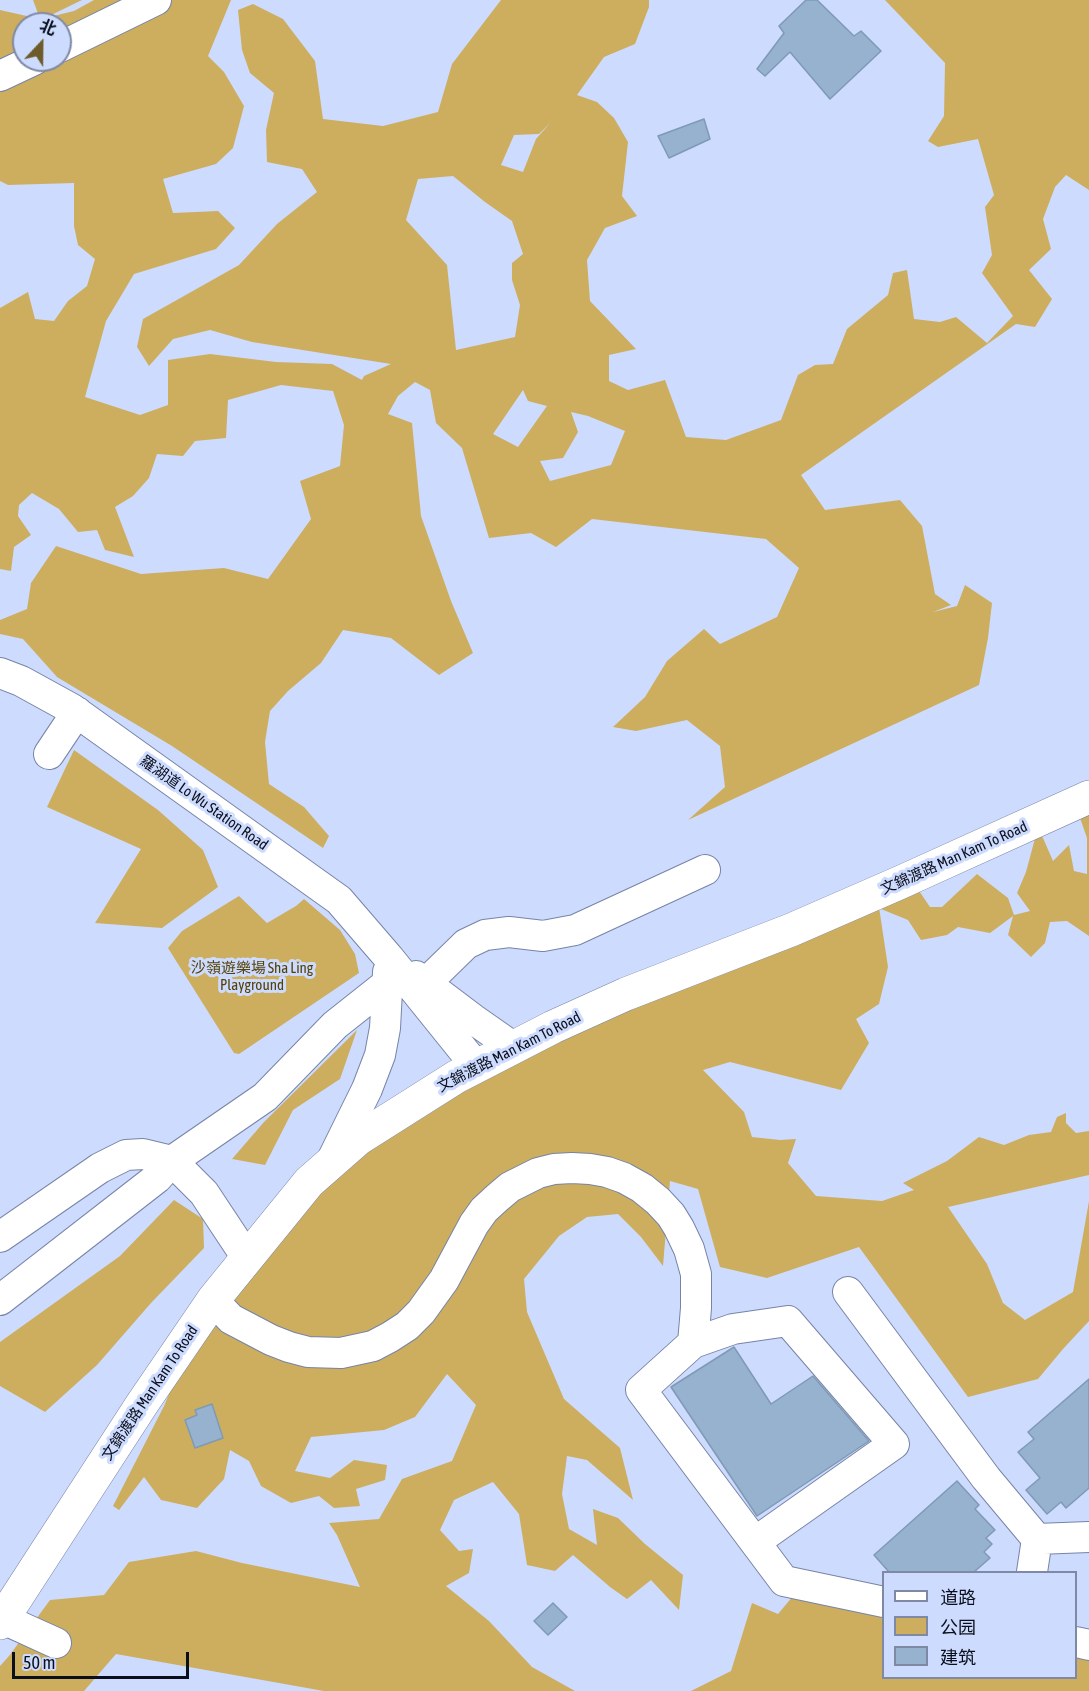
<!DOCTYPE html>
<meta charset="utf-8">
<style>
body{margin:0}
#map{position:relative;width:1089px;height:1691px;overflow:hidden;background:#cddbff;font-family:"Asap Condensed","Noto Sans SC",sans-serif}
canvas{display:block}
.legend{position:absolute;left:882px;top:1571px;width:195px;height:108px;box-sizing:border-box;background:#cddbff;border:2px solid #7f89a4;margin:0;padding:8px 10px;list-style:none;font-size:18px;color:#0b0f1b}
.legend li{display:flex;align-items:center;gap:12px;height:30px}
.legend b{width:30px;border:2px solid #7f89a4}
.north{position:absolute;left:12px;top:12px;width:60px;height:60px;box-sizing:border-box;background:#cddbff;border:2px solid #7f89a4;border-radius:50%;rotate:22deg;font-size:16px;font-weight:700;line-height:24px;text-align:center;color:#0b0f1b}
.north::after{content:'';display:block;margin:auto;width:21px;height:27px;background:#6e5b2a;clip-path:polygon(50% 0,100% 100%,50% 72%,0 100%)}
.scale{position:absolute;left:12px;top:1652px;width:177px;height:27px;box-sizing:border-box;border:3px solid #0b0f1b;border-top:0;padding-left:8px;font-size:18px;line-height:21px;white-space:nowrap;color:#0b0f1b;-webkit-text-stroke:4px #cddbff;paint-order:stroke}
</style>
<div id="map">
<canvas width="1089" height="1691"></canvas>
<ul class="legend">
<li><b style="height:8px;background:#fff"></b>道路</li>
<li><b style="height:16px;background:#cdae5e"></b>公园</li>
<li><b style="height:16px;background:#96b2cf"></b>建筑</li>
</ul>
<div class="north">北</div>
<div class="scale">50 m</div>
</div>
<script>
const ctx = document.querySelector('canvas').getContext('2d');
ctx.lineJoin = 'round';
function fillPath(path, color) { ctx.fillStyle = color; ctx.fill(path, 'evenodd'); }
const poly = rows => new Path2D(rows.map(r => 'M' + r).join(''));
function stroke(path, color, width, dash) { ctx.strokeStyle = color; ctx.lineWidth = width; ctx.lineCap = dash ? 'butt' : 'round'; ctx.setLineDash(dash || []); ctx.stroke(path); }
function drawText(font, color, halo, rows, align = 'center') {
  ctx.font = font + ' "Asap Condensed","Noto Sans SC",sans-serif'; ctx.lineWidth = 6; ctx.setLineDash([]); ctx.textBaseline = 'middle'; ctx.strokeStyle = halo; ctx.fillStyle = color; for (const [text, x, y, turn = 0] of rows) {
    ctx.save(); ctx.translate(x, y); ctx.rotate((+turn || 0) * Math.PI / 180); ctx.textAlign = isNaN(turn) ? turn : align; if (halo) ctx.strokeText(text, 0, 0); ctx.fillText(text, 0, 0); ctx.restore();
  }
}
const green = poly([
 [33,0,82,0,45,18,74,11,94,0,231,0,208,56,224,72,244,106,233,148,216,164,163,179,173,213,218,211,235,228,216,249,134,274,106,321,85,397,140,415,168,405,168,360,210,354,276,362,332,364,362,380,364,376,391,364,252,342,210,330,173,339,149,366,137,347,143,319,239,265,277,224,317,192,302,169,267,162,266,130,274,93,250,73,242,50,238,10,253,4,283,19,315,61,323,119,383,126,438,112,452,64,501,0,649,0,649,7,635,44,604,57,577,95,597,102,614,118,628,142,622,196,637,216,605,228,587,260,590,301,636,349,609,355,609,381,628,390,665,380,686,437,726,440,781,420,798,375,815,365,833,364,847,329,888,295,893,273,907,270,914,319,940,322,956,317,987,343,1013,316,982,273,992,255,985,207,994,195,978,139,938,147,928,141,944,116,945,63,885,0,1089,0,1089,190,1066,175,1055,187,1043,219,1051,249,1029,270,1052,299,1035,327,1016,324,801,475,825,510,900,500,922,526,935,594,951,605,933,612,957,606,965,585,992,603,988,638,979,685,688,820,725,787,720,746,687,720,636,731,613,727,645,697,667,661,704,629,720,644,777,617,799,568,766,539,592,519,556,547,531,533,489,538,462,448,436,423,430,390,415,382,398,396,388,414,412,423,421,516,451,601,473,653,439,675,391,638,343,630,321,663,288,691,270,711,265,742,269,784,304,807,329,836,323,848,172,746,57,677,23,639,0,634,0,620,27,609,31,583,56,546,141,574,224,568,268,579,311,519,300,481,340,466,344,425,333,391,281,385,228,400,226,438,195,441,183,456,157,454,149,478,133,496,115,507,134,557,105,550,97,530,78,532,59,509,32,493,19,505,18,516,31,535,14,547,11,571,0,569,0,308,28,292,35,319,54,321,68,301,87,286,95,259,78,245,74,226,74,183,8,185,0,181,0,10,40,19],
 [24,24,60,24,60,60,24,60],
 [551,122,536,139,523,172,501,165,514,135,539,134],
 [453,176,485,202,512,221,523,254,512,263,512,280,520,305,515,337,456,350,447,265,406,220,418,179],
 [523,390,528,401,547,406,518,447,493,434],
 [571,412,588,416,625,431,611,465,550,481,540,461,563,458,578,432],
 [74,750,158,810,203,850,218,887,162,928,95,923,141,849,47,807],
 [1089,805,1089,936,1067,921,1050,922,1045,943,1031,957,1008,935,1013,916,990,933,958,927,947,935,921,940,908,920,881,909,879,907,888,967,879,1004,856,1019,869,1043,841,1090,730,1062,703,1070,744,1112,752,1137,780,1140,796,1139,788,1163,816,1196,882,1201,914,1190,903,1183,947,1161,979,1137,1004,1145,1029,1135,1051,1132,1057,1117,1066,1113,1066,1123,1076,1133,1089,1131,1089,1175,948,1207,987,1264,1003,1303,1025,1320,1073,1292,1089,1201,1089,1321,1063,1349,1038,1379,968,1397,859,1247,767,1278,720,1267,698,1189,670,1181,663,1266,641,1237,618,1214,587,1217,559,1236,524,1279,527,1312,564,1399,620,1448,633,1500,587,1460,567,1456,562,1494,569,1529,597,1545,593,1509,618,1518,645,1544,683,1575,679,1610,651,1580,627,1599,610,1587,573,1555,555,1571,527,1565,519,1514,493,1482,454,1500,440,1530,459,1551,473,1549,469,1573,446,1586,489,1621,532,1667,575,1691,324,1691,116,1654,84,1691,0,1691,0,1666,9,1656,50,1600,104,1595,129,1562,196,1551,242,1563,360,1587,337,1535,329,1523,379,1519,402,1479,452,1461,476,1405,447,1374,415,1417,384,1430,311,1437,295,1471,330,1478,354,1460,387,1465,385,1480,356,1489,360,1506,334,1508,319,1496,291,1503,261,1486,249,1461,230,1450,224,1479,197,1508,161,1500,144,1477,119,1510,113,1506,164,1406,200,1320,384,1123,911,879,930,907,942,907,977,874,1008,898,1014,915,1030,911,1017,893,1026,872,1037,831,1043,838,1053,861,1069,845,1074,871,1087,874,1087,838,1079,815],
 [239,896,267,923,296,906,304,899,340,930,355,954,359,973,239,1054,234,1053,168,948,182,931],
 [357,1030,340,1079,293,1110,265,1165,232,1159,264,1122],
 [174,1200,203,1219,204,1248,151,1303,97,1365,45,1412,0,1386,0,1342,120,1256],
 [793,1596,883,1614,884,1678,1076,1678,1076,1652,1089,1655,1089,1691,691,1691,731,1671,752,1603,778,1614]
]);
const building = poly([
 [806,0,817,0,854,36,861,31,881,51,830,99,790,52,765,76,757,69,784,33,779,26,806,0],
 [704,119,710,139,669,158,658,136,704,119],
 [734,1347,771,1404,813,1376,869,1441,757,1516,671,1387,734,1347],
 [1089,1379,1089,1488,1066,1508,1061,1502,1047,1514,1026,1490,1040,1478,1018,1452,1034,1439,1028,1432,1089,1379],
 [212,1404,223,1438,195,1448,185,1420,197,1415,195,1410,212,1404],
 [957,1481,979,1505,975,1509,995,1530,986,1538,992,1544,984,1552,990,1558,974,1572,889,1572,874,1555,957,1481],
 [553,1603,567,1617,548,1635,534,1621,553,1603]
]);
const minor = poly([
 [60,47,156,0],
 [0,76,34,60],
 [0,673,21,681,72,709,339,900,389,958,476,1066],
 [49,754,77,712],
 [416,976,473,1019,513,1047],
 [427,982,466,944,485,935,509,932,543,936,575,930,705,870],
 [331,1162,367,1089,380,1055,385,1028,388,972],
 [0,1237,100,1168,126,1155,143,1154,172,1161,204,1193,247,1258],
 [848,1292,986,1478,1037,1539,1089,1537],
 [0,1300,157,1178,172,1161,265,1097,335,1025,388,983],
 [213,1300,231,1319,271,1340,289,1347,308,1352,341,1353,373,1346,390,1337,407,1326,421,1312,444,1280,474,1224,484,1210,497,1198,510,1187,538,1173,554,1169,572,1168,590,1169,607,1172,624,1178,642,1188,658,1201,671,1215,679,1228,689,1249,696,1274,696,1308,693,1343],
 [755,1542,894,1444,788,1321,733,1329,693,1343,641,1390,784,1581,884,1602],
 [1032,1572,1037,1539],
 [3,1619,56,1643],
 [1076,1642,1089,1645]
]);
const major = poly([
 [0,1623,142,1404,213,1300,309,1182,358,1139,456,1077,553,1027,626,994,791,930,899,883,1089,797]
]);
const streetNames = [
 ["羅湖道 Lo Wu Station Road",204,803,35],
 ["文錦渡路 Man Kam To Road",954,858,-24],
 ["文錦渡路 Man Kam To Road",509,1052,-27],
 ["文錦渡路 Man Kam To Road",150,1393,-56]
];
const parkNames = [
 ["沙嶺遊樂場 Sha Ling",252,968],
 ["Playground",252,985]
];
fillPath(green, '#cdae5e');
fillPath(building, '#96b2cf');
stroke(building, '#7e9ab6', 1.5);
stroke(minor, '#7784a5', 32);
stroke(major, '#7784a5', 34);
stroke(minor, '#fff', 30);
stroke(major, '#fff', 33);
drawText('15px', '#0b0f1b', '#cddbff', streetNames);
drawText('15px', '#544106', '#cddbff', parkNames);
</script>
